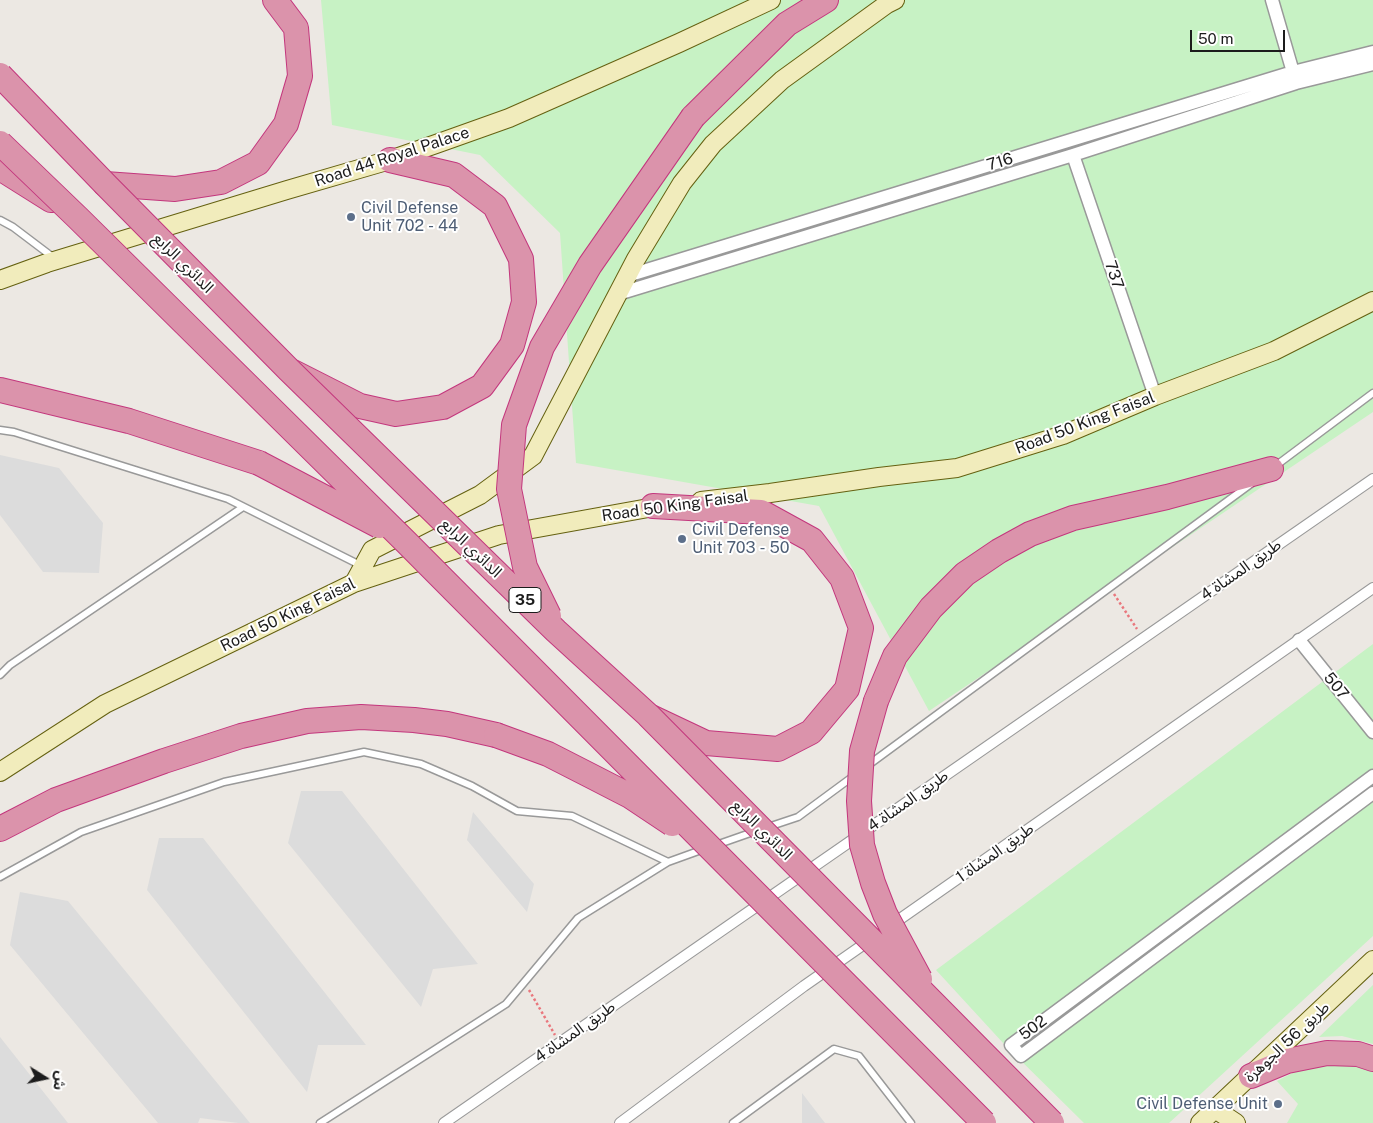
<!DOCTYPE html>
<meta charset="utf-8">
<style>
body{margin:0}
#map{position:relative;width:1373px;height:1123px;overflow:hidden;background:#ece8e3;font-family:"Public Sans","Noto Sans Arabic",sans-serif}
canvas{display:block}
.north{position:absolute;left:20px;top:1053px;width:50px;height:50px;-webkit-text-stroke:4px #fff;paint-order:stroke;rotate:100deg;font-size:14px;font-weight:700;line-height:20px;text-align:center;color:#1c1c1c}
.north::after{content:'';display:block;margin:auto;width:18px;height:22px;background:#1c1c1c;clip-path:polygon(50% 0,100% 100%,50% 72%,0 100%)}
.scale{position:absolute;left:1190px;top:30px;width:95px;height:22px;box-sizing:border-box;border:2px solid #1c1c1c;border-top:0;padding-left:6px;font-size:15px;line-height:18px;white-space:nowrap;color:#1c1c1c;-webkit-text-stroke:4px #fff;paint-order:stroke}
</style>
<div id="map">
<canvas width="1373" height="1123"></canvas>
<div class="north">ش</div>
<div class="scale">50 m</div>
</div>
<script>
const ctx = document.querySelector('canvas').getContext('2d');
ctx.lineJoin = 'round';
function fillPath(path, color) { ctx.fillStyle = color; ctx.fill(path, 'evenodd'); }
const poly = rows => new Path2D(rows.map(r => 'M' + r).join(''));
function stroke(path, color, width, dash) { ctx.strokeStyle = color; ctx.lineWidth = width; ctx.lineCap = dash ? 'butt' : 'round'; ctx.setLineDash(dash || []); ctx.stroke(path); }
function drawText(font, color, halo, rows, align = 'center') {
  ctx.font = font + ' "Public Sans","Noto Sans Arabic",sans-serif'; ctx.lineWidth = 4; ctx.setLineDash([]); ctx.textBaseline = 'middle'; ctx.strokeStyle = halo; ctx.fillStyle = color; for (const [text, x, y, turn = 0] of rows) {
    ctx.save(); ctx.translate(x, y); ctx.rotate((+turn || 0) * Math.PI / 180); ctx.textAlign = isNaN(turn) ? turn : align; if (halo) ctx.strokeText(text, 0, 0); ctx.fillText(text, 0, 0); ctx.restore();
  }
}
const park = poly([
 [321,0,1373,0,1373,412,929,711,819,506,576,463,560,233,480,155,332,125],
 [1373,644,1373,936,1169,1123,1084,1123,1004,1044,936,970],
 [1373,985,1373,1044,1342,1036,1319,1037],
 [1334,1062,1373,1069,1373,1123,1287,1123,1298,1104,1277,1081,1302,1068]
]);
const parking = poly([
 [0,455,59,468,103,523,99,573,43,572,0,515],
 [301,791,342,791,478,964,433,969,421,1007,288,843],
 [473,812,534,884,527,912,467,840],
 [159,838,203,838,366,1045,318,1045,307,1092,147,890],
 [20,892,68,901,250,1123,238,1123,200,1118,198,1123,158,1123,10,945],
 [0,1037,68,1123,0,1123],
 [802,1093,825,1123,802,1123]
]);
const path = poly([
 [1114,594,1137,629],
 [529,990,555,1035]
]);
const service = poly([
 [0,220,13,227,54,258],
 [0,430,14,432,228,499,362,566],
 [1274,467,1373,393],
 [0,675,10,665,243,507],
 [867,766,1252,483],
 [768,827,798,817,855,775],
 [716,845,756,831],
 [668,862,704,849],
 [0,877,81,832,224,782,364,752,421,764,472,786,517,811,572,816,668,862,578,918,506,1004,320,1123],
 [733,1123,834,1049,859,1056,911,1123]
]);
const pedestrian = poly([
 [890,926,1373,588],
 [444,1123,1373,479],
 [620,1123,804,986,870,940]
]);
const minor = poly([
 [1272,0,1295,79],
 [1073,155,1155,396],
 [627,276,1293,72,1373,52],
 [618,294,1073,155,1296,83,1373,64],
 [1299,640,1373,732],
 [1373,776,1011,1045,1021,1056,1373,793]
]);
const secondary = poly([
 [0,280,47,263,287,190,390,160,436,144,509,118,679,43,771,0],
 [701,501,770,493,879,477,957,468,1063,435,1155,396,1274,351,1373,301],
 [354,583,372,550,480,495,533,456,636,259,682,183,713,144,782,80,887,4,895,0],
 [0,772,105,704,354,583,499,535,665,505],
 [1215,1109,1236,1123],
 [1200,1123,1373,960]
]);
const motorway = poly([
 [693,117,787,24,826,0],
 [0,168,51,200],
 [105,184,175,189,221,182,258,163,286,124,300,76,296,28,275,0],
 [293,372,360,406,396,414,443,407,482,386,512,345,524,302,521,259,495,206,454,175,390,160],
 [0,390,129,421,259,463],
 [876,701,895,656,931,608,965,574,999,551,1030,534,1073,518,1167,497,1271,469],
 [651,717,706,743,778,749,811,732,847,689,861,628,842,578,812,540,761,512,653,506],
 [0,829,56,800,164,761,241,736,307,721,361,717,414,720,447,724,496,735],
 [1251,1076,1287,1061,1327,1053,1358,1054,1373,1059]
]);
const motorwayBridge = poly([
 [0,75,105,184,289,370,556,631,648,715,1052,1123],
 [0,143,78,218,406,542,984,1123],
 [259,463,379,526],
 [549,616,525,567,509,489,514,425,542,347,590,265,693,117],
 [876,701,862,751,859,801,862,845,873,883,885,914,920,979],
 [496,735,548,754,595,778,630,796,672,824]
]);
const markers = [
 [351,217,5,"#5c6f8a"],
 [682,539,5,"#5c6f8a"],
 [1278,1104,5,"#5c6f8a"]
];
const shields = [
 [525,600,32]
];
const shieldNames = [
 ["35",525,600]
];
const streetNames = [
 ["Road 44 Royal Palace",392,157,-18],
 ["716",1000,162,-17],
 ["الدائري الرابع",183,263,45],
 ["737",1114,275,71],
 ["Road 50 King Faisal",1085,423,-21],
 ["Road 50 King Faisal",675,506,-8],
 ["الدائري الرابع",471,548,44],
 ["طريق المشاة 4",1241,570,-35],
 ["Road 50 King Faisal",288,615,-26],
 ["507",1336,686,51],
 ["طريق المشاة 4",908,801,-35],
 ["الدائري الرابع",762,830,45],
 ["طريق المشاة 1",995,853,-35],
 ["502",1033,1028,-37],
 ["طريق المشاة 4",575,1032,-35],
 ["طريق 56 الجوهرة",1287,1042,-43]
];
const serviceNames = [
 ["Civil Defense",361,208],
 ["Unit 702 - 44",361,226],
 ["Civil Defense",692,530],
 ["Unit 703 - 50",692,548],
 ["Civil Defense Unit",1268,1104,"right"]
];
fillPath(park, '#c7f2c4');
fillPath(parking, '#dcdcdc');
stroke(service, '#999', 9);
stroke(pedestrian, '#999', 12);
stroke(minor, '#999', 15);
stroke(secondary, '#656111', 20);
stroke(motorway, '#c3377d', 26);
stroke(path, '#e9777d', 2.5, [2.5, 2.5]);
stroke(service, '#fff', 6);
stroke(pedestrian, '#fff', 10);
stroke(minor, '#fff', 12);
stroke(secondary, '#f1ecbc', 18);
stroke(motorway, '#db93ab', 24);
stroke(motorwayBridge, '#c3377d', 26, []);
stroke(motorwayBridge, '#db93ab', 24);
for (const [x, y, r, color] of markers) { const dot = new Path2D(); dot.arc(x, y, r, 0, 2 * Math.PI); ctx.fillStyle = color; ctx.fill(dot); stroke(dot, '#fff', 2); }
for (const [x, y, w] of shields) { const box = new Path2D(); box.roundRect(x - w / 2, y - 12.5, w, 25, 4); ctx.fillStyle = '#fff'; ctx.fill(box); stroke(box, '#1c1c1c', 1); }
drawText('bold 15px', '#1c1c1c', null, shieldNames);
drawText('16px', '#1c1c1c', '#fff', streetNames);
drawText('16px', '#4e5e75', '#fff', serviceNames, 'left');
</script>
